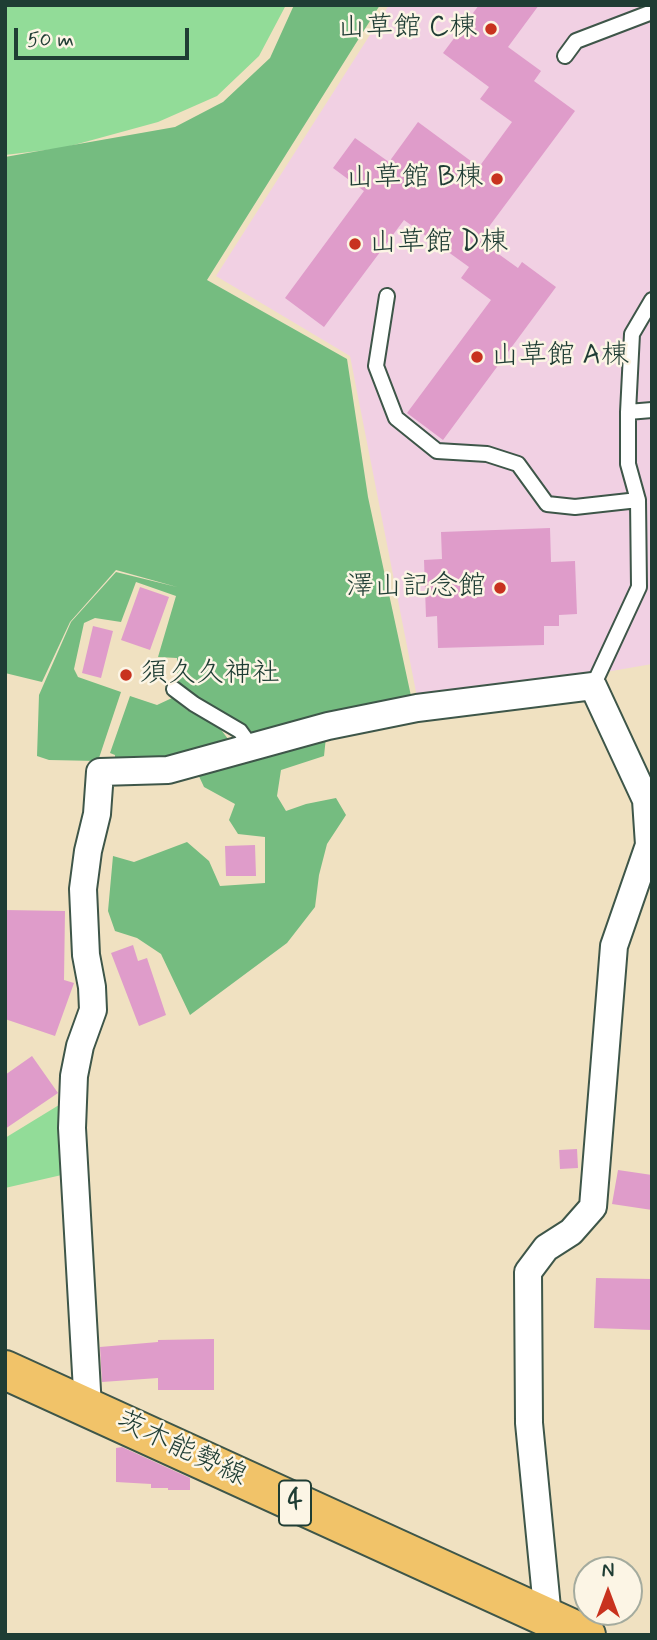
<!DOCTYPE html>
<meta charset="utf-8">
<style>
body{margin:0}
#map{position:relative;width:657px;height:1640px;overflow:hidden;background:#f0e1c1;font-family:Mynerve,sans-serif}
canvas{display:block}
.frame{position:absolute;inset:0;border:7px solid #1f3d34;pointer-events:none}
.north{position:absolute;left:573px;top:1556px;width:70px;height:70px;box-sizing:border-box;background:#fcf5e5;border:2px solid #a4ab9e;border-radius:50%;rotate:0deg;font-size:19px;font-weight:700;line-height:28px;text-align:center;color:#1f3d34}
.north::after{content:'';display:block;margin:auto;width:24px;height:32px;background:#c8321e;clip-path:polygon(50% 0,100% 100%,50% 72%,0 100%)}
.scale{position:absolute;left:14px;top:28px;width:175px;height:32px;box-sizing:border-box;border:4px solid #1f3d34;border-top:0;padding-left:9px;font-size:21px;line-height:24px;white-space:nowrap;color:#1f3d34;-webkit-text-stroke:5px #fcf5e5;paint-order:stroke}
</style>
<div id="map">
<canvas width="657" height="1640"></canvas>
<div class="frame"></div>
<div class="north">N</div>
<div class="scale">50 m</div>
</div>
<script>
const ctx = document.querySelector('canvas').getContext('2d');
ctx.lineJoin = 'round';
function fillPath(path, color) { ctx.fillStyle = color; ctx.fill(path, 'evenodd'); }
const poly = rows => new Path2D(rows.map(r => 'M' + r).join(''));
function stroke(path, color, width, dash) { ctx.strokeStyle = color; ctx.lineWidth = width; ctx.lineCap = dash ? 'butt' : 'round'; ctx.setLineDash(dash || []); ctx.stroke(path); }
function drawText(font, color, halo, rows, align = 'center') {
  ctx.font = font + ' Mynerve,"Klee One",sans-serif'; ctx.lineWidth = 5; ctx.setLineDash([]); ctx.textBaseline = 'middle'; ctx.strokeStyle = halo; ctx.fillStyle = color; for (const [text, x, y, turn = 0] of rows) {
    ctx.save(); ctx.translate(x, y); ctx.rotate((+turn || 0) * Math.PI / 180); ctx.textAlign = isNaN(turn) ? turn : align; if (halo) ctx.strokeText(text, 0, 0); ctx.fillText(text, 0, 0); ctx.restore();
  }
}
const built = poly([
 [389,5,652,5,652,664,583,676,417,697,350,356,216,276]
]);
const green = poly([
 [5,5,286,5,259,56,217,96,158,122,63,148,5,155],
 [59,1105,66,1174,5,1188,5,1138]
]);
const forest = poly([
 [294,5,380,5,207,280,347,359,368,497,411,696,256,737,246,725,201,701,177,683,177,658,158,657,176,596,136,582,121,622,95,618,84,623,74,669,78,677,121,692,98,761,49,760,37,756,39,695,71,622,116,572,177,587,116,570,70,622,42,682,5,673,5,157,175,127,223,102,270,58],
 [130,696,157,705,172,698,187,710,219,727,231,743,164,759,115,760,115,755,110,753],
 [326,737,324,756,281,770,277,796,286,811,306,804,336,798,346,815,327,844,319,875,315,907,287,943,190,1015,161,954,137,938,115,931,108,911,113,856,134,862,187,842,209,861,220,886,265,883,265,837,238,834,229,820,235,804,204,787,197,772]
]);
const building = poly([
 [479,5,539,5,508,47,541,71,534,81,575,111,479,240,518,268,522,262,556,287,443,440,407,413,491,300,461,278,469,267,404,220,324,327,285,298,364,191,333,168,355,138,389,162,418,122,479,167,512,122,480,99,489,87,443,53],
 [550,528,551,562,575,561,577,614,559,615,559,626,544,626,544,645,438,648,437,616,426,617,424,560,442,559,441,532],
 [140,587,169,597,150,650,121,640],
 [93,626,113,631,101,678,82,673],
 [255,845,256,876,226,876,225,846],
 [5,910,65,911,64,980,74,983,55,1036,5,1019],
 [133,945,138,961,147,958,166,1015,139,1026,111,953],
 [32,1056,58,1093,5,1129,5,1075],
 [577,1149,578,1168,560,1169,559,1150],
 [618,1170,652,1175,652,1210,612,1204],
 [596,1278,652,1279,652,1330,594,1328],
 [214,1339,214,1390,158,1390,158,1378,102,1382,100,1347,158,1342,158,1340],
 [122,1447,190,1478,190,1490,168,1490,168,1488,151,1488,151,1484,116,1482,116,1448]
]);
const lane = poly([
 [565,56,576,41,652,12],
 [387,296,376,366,396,418,437,451,487,454,518,464,547,504,575,507,638,500],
 [628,412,652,410],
 [593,686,639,587,638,500,628,464,628,412,632,334,652,300],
 [174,689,194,704,240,731,253,749]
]);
const street = poly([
 [88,1408,72,1128,74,1076,80,1046,93,1010,92,987,86,955,83,889,88,851,97,814,100,772,168,770,328,726,417,708,593,686,646,800,649,845,614,946,593,1207,571,1232,546,1248,528,1272,529,1423,548,1618]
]);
const primary = poly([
 [5,1370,586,1635]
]);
const markers = [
 [491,29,7,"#c8321e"],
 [497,179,7,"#c8321e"],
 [355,244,7,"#c8321e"],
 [477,357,7,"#c8321e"],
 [500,588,7,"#c8321e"],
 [126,675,7,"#c8321e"]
];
const shields = [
 [295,1503,32]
];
const shieldNames = [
 ["4",295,1503]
];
const poiNames = [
 ["山草館 C棟",477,29],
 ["山草館 B棟",483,179],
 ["山草館 D棟",369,244,"left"],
 ["山草館 A棟",491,357,"left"],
 ["澤山記念館",486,588],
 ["須久久神社",140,675,"left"]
];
const streetNames = [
 ["茨木能勢線",181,1450,25]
];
fillPath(built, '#f1d0e3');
fillPath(green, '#92dc98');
fillPath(forest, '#75bc80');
fillPath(building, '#df9cca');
stroke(lane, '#3e5649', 18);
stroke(street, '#3e5649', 30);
stroke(primary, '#3e5649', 42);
stroke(lane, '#fff', 14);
stroke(street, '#fff', 26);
stroke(primary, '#f1c369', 38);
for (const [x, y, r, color] of markers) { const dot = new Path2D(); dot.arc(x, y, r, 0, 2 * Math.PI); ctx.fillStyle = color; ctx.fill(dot); stroke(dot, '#fcf5e5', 2.5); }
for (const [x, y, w] of shields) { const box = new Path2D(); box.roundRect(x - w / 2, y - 22.5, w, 45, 5); ctx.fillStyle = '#fcf5e5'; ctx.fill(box); stroke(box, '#1f3d34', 2); }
drawText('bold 26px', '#1f3d34', null, shieldNames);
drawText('28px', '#1f3d34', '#fcf5e5', poiNames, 'right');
drawText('28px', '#1f3d34', '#fcf5e5', streetNames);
</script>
